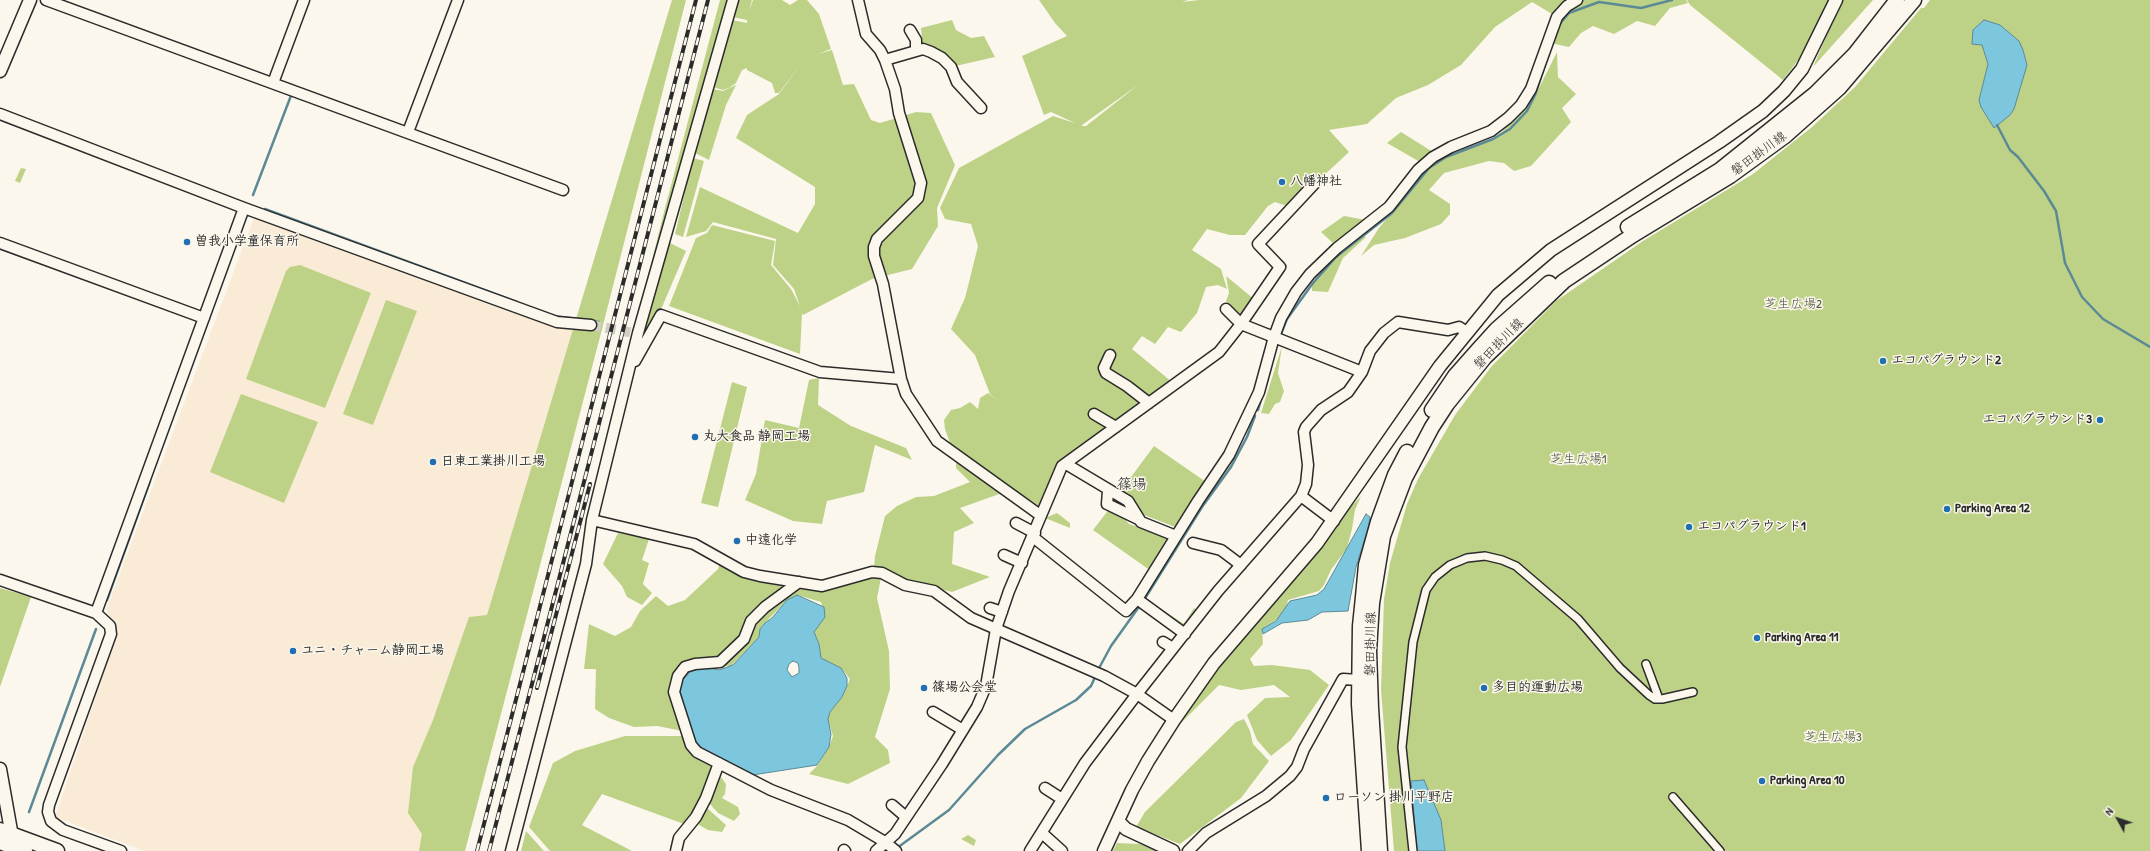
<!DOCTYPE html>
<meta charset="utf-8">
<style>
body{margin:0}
#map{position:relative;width:2150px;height:851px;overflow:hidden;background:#fbf7ec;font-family:"Patrick Hand",sans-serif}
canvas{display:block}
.north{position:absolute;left:2098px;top:799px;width:40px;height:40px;-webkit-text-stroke:3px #fbf7ec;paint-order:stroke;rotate:310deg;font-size:11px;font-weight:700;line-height:16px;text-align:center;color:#2b2b2b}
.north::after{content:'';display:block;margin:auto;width:14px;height:18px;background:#2b2b2b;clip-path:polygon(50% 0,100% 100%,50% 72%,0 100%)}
</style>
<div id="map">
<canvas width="2150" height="851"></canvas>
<div class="north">N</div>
</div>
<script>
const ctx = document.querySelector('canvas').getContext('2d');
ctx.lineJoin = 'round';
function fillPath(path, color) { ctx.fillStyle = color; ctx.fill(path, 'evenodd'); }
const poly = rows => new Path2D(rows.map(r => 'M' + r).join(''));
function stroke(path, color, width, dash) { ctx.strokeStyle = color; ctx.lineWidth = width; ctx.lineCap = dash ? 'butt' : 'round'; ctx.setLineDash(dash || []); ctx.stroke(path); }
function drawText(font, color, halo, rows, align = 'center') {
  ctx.font = font + ' "Patrick Hand","Klee One",sans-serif'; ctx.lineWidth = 3; ctx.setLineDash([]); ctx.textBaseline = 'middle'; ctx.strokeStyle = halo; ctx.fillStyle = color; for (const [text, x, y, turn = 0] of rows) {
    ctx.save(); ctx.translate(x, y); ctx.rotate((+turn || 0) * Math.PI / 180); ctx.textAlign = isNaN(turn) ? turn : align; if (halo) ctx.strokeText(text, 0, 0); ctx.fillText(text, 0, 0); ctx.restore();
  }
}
const built = poly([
 [254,218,584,334,448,851,144,851,55,817,118,631,106,610]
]);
const green = poly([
 [672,0,686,0,601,333,465,851,419,851,422,834,408,813,413,767,433,720,469,617,487,615],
 [720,0,731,0,635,329,664,212],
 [736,0,752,0,749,11,753,0,782,0,790,5,798,0,807,0,819,14,831,49,818,54,832,50,843,85,854,84,871,120,880,123,916,112,931,113,955,165,937,208,938,226,912,269,872,279,803,315,802,313,800,354,669,306,696,238,707,233,712,225,775,241,771,265,791,289,800,306,794,289,773,265,776,239,713,222,706,231,686,237,700,187,798,233,815,204,815,187,736,138,747,115,779,94,801,64,779,93,775,93,772,83,747,70,747,68,742,70,736,83,729,88,723,90,713,87,732,20,747,23,747,20,732,17],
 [1039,0,1188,0,1182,2,1199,0,1686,0,1688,3,1670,8,1655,26,1637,21,1614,34,1593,26,1581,33,1569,47,1550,43,1557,17,1532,2,1495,27,1461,65,1428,85,1396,98,1367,124,1329,130,1349,152,1290,207,1275,202,1268,206,1245,235,1230,235,1207,229,1192,250,1221,269,1227,289,1218,285,1206,287,1197,313,1181,332,1168,327,1155,344,1142,336,1132,349,1172,382,1140,401,1060,466,1039,506,983,468,1005,492,960,508,974,523,954,532,952,564,990,577,952,592,908,581,874,568,875,556,885,516,897,506,916,497,934,496,970,482,956,468,956,460,945,429,944,420,951,410,960,408,970,402,978,409,980,398,988,393,997,400,990,394,975,355,951,329,965,298,978,246,971,224,945,219,940,208,959,168,1053,116,1075,123,1051,112,1044,115,1022,56,1067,36,1055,23],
 [1138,85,1086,126,1082,126,1082,125],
 [1687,0,1836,0,1825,24,1783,80,1690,5],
 [1842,0,1873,0,1813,67],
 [1930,0,2150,0,2150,851,1394,851,1381,690,1384,599,1390,563,1407,504,1418,479,1455,415,1491,367,1556,301,1643,241,1753,174,1812,127,1855,87,1921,8,1924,8],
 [952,20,956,30,971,38,984,36,995,57,951,67,923,49,921,28],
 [1557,52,1558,77,1576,94,1562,108,1571,122,1542,154,1531,166,1514,171,1504,163,1489,161,1444,173,1429,190,1450,204,1450,214,1441,224,1405,238,1374,245,1361,256,1379,228,1429,168,1447,157,1497,137,1532,102],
 [736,85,726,105,709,160,695,153,713,89,723,91],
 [1401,132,1433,152,1420,162,1387,143],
 [693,158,704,161,683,237,675,234],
 [21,168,26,169,20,183,15,181],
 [1344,216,1366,220,1334,244,1321,232],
 [1361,235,1366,237,1343,258,1328,292,1312,291,1312,285,1331,263],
 [670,243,686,251,662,307,657,312,648,328,644,328],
 [300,265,371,293,325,408,246,379,286,271,290,267],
 [1226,276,1254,299,1241,318,1226,301,1229,293],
 [386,300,417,311,373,425,343,414],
 [1282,346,1278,373,1284,391,1280,402,1275,404,1269,414,1261,413],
 [819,378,818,405,851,426,906,448,912,460,875,445,864,492,827,501,822,524,793,521,745,500,756,474,765,420,799,428,809,380],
 [732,382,747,387,718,507,701,503],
 [241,394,318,422,284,503,210,472],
 [1154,446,1206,482,1175,527,1129,509,1120,485,1122,479,1131,477],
 [1361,496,1355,510,1352,529,1347,548,1331,570,1324,585,1319,591,1288,600,1285,614,1262,629,1263,644,1250,659,1254,666,1272,665,1310,670,1329,685,1291,740,1271,756,1257,740,1247,715,1265,698,1290,697,1274,685,1241,690,1219,685,1172,732,1208,678,1330,535,1343,515],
 [1110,508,1116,509,1129,524,1166,536,1169,540,1151,571,1093,530],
 [1057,513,1070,523,1070,528,1045,518],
 [618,533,649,539,642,560,649,563,643,584,652,593,642,605,627,597,622,586,603,564],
 [720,562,807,584,882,573,877,598,889,651,890,689,875,737,888,750,890,763,848,784,809,774,818,765,829,747,833,736,828,719,830,712,842,697,850,679,841,668,821,659,819,644,814,632,825,617,821,602,797,595,787,600,761,627,759,637,731,666,699,666,692,669,684,677,683,731,657,726,634,727,609,718,595,709,596,669,584,669,589,624,615,636,631,627,640,611,656,596,668,606,685,600,718,569],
 [0,588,31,597,0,687],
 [1194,608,1199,612,1185,627,1163,613,1164,611,1184,624],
 [1244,719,1250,731,1253,744,1269,761,1241,798,1180,844,1136,827,1145,812,1236,722],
 [625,736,688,736,715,762,701,807,684,824,602,794,582,825,632,851,550,851,529,827,553,763,575,751],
 [721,777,726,784,725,794,722,798,738,807,740,814,734,821,718,813,709,803],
 [706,807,726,825,722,832,708,830,699,825,697,820],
 [526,831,544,851,521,851],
 [968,835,976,840,974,846,961,839],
 [1117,843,1140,844,1157,851,1113,851]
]);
const water = poly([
 [1984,20,2000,25,2019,41,2023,50,2027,65,2014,109,2010,115,1994,128,1981,107,1979,100,1988,64,1982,45,1972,44,1973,30,1984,20],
 [1366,514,1370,517,1368,528,1356,567,1348,611,1322,612,1308,620,1282,623,1263,634,1262,629,1276,621,1290,601,1317,595,1324,589,1366,514],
 [797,595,824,607,825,617,814,632,819,644,821,658,841,668,847,678,847,686,842,697,830,712,828,719,831,734,829,747,817,765,746,776,692,743,680,696,680,683,691,671,701,666,719,670,733,665,759,637,760,629,765,623,772,618,787,600,797,595],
 [793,661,798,663,799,668,799,673,792,677,787,670,789,664,793,661],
 [1424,780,1441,820,1445,851,1417,851,1411,781,1424,780]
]);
const stream = poly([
 [1558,26,1569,13,1599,2,1641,8,1672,0],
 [1997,125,2010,150,2018,157,2044,191,2056,211,2065,263,2082,297,2103,319,2150,347],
 [253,195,292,93],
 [265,209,517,302],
 [554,316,599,322],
 [1281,334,1287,319,1313,283,1336,257,1392,213,1429,168,1446,157,1493,139,1510,129,1527,111,1535,95,1550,50],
 [1258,410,1269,373],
 [107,600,150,481],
 [1144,600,1202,507,1231,467,1247,437,1255,416],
 [1098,670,1111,646,1141,604],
 [29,812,96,629],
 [897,848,949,810,998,755,1025,729,1076,700,1091,686,1096,675]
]);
const minorTunnel = poly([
 [591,325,650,336]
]);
const pedestrian = poly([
 [1646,664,1659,699],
 [1673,797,1720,851],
 [1413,851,1402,747,1413,642,1426,590,1435,577,1450,565,1467,558,1485,556,1502,560,1516,566,1578,619,1620,668,1649,695,1655,699,1662,699,1693,692]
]);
const minor = poly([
 [46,0,563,190],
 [858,0,866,34,880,50,885,60,895,89,899,113,921,183,918,198,877,239,874,247,874,256,883,284,901,379,906,394,937,441,1040,515],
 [910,30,916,40,916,51],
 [885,60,923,49,931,52,942,58,951,67,957,82,981,108],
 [273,83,304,0],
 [0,114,244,208,557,322,591,325],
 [408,132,458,0],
 [0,243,204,318],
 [1226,309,1241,324,1280,267,1258,244,1315,183],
 [1110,355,1104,368,1106,373,1127,386,1149,403],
 [635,361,661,315,820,372,901,379],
 [1094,414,1116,427],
 [1066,464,1128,501,1141,522,1176,536],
 [1108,491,1107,504,1138,519],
 [592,520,694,544,744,572,760,576,822,586,872,572,882,573,905,585,934,591,971,618,1104,676,1137,694,1174,720],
 [1334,521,1301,496,1306,484,1308,465,1304,432,1306,427,1321,410,1348,392,1362,372,1370,351,1384,333,1398,322,1448,330,1459,327,1467,332],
 [1016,523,1035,533],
 [1033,537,1126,611,1137,599,1198,501,1229,455,1259,392,1274,337,1281,318,1296,292,1310,274,1337,248,1389,207,1418,170,1433,157,1451,147,1491,131,1508,118,1521,105,1531,89,1557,17,1567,6,1577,0],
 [1193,543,1221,550,1241,565],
 [1004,555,1022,563],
 [0,580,96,613,110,626,111,634,49,805,48,812,51,821,63,830,121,851],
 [799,582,765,607,751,621,744,639,720,662,695,664,685,667,678,676,674,692,691,745,697,752,771,790,848,820,885,842,896,851],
 [1137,599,1185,634],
 [990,608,1002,612],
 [96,613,244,208],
 [1163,642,1173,648],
 [933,712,963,730],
 [1045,788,1062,799],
 [892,805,906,817],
 [1042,833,1062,851],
 [844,850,845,851],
 [511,851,586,564,592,520,638,333,733,0],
 [676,851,679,838,696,817,706,798,719,763],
 [876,851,895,834,942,764,977,707,986,686,996,629,1009,591,1062,466,1219,352,1241,324,1362,372],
 [1030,851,1085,763,1137,694,1218,591,1301,496],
 [1188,851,1206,833,1266,796,1290,776,1297,767,1304,749,1343,679,1359,680]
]);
const tertiary = poly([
 [0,71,30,0],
 [0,769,13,842],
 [1118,821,1126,829,1173,851],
 [1104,851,1132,790,1148,761,1174,720,1214,663,1317,543,1440,366,1498,295,1551,250,1719,142,1763,111,1784,91,1802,69,1836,0]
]);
const secondary = poly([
 [1628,227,1720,170,1815,94,1855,54,1897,0],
 [1432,410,1455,376,1478,350,1497,329,1549,283],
 [0,830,57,851],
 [0,842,25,851],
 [1369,851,1359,704,1360,626,1363,597,1366,565,1378,522,1395,475,1407,452],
 [1380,851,1371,708,1369,651,1372,603,1383,536,1405,478,1432,427,1447,404,1485,357,1564,281,1633,235,1730,176,1785,136,1839,88,1914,0]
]);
const rail = poly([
 [537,688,590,484],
 [477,851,696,0],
 [489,851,708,0]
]);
const markers = [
 [1282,182,4,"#1f6fb2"],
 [187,242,4,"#1f6fb2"],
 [1883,361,4,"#1f6fb2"],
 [2100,420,4,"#1f6fb2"],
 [695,437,4,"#1f6fb2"],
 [433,462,4,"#1f6fb2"],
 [1947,509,4,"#1f6fb2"],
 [1689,527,4,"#1f6fb2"],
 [737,541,4,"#1f6fb2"],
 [1757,638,4,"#1f6fb2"],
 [293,651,4,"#1f6fb2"],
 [924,688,4,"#1f6fb2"],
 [1484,688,4,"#1f6fb2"],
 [1762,781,4,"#1f6fb2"],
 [1326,798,4,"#1f6fb2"]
];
const streetNames = [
 ["磐田掛川線",1759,154,-36],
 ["磐田掛川線",1499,344,-46],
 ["磐田掛川線",1371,644,-89]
];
const poiNames = [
 ["八幡神社",1290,182],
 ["曽我小学童保育所",195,242],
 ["エコパグラウンド2",1891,361],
 ["エコパグラウンド3",2092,420,"right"],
 ["丸大食品 静岡工場",703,437],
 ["日東工業掛川工場",441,462],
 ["Parking Area 12",1955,509],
 ["エコパグラウンド1",1697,527],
 ["中遠化学",745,541],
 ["Parking Area 11",1765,638],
 ["ユニ・チャーム静岡工場",301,651],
 ["篠場公会堂",932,688],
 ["多目的運動広場",1492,688],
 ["Parking Area 10",1770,781],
 ["ローソン 掛川平野店",1334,798]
];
const parkNames = [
 ["芝生広場2",1793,305],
 ["芝生広場1",1578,460],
 ["芝生広場3",1833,738]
];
const quarterNames = [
 ["篠場",1132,485]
];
fillPath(built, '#f9ebd6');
fillPath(green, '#bed287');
fillPath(water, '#7dc7de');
stroke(water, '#5c8996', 1);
stroke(stream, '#5c8996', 2.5);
stroke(minorTunnel, '#d1cec5', 10, [10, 5]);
stroke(pedestrian, '#2b2b2b', 10);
stroke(minor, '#2b2b2b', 13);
stroke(tertiary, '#2b2b2b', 15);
stroke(secondary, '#2b2b2b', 17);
stroke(pedestrian, '#fbf7ec', 7);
stroke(minor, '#fbf7ec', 10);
stroke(tertiary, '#fbf7ec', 12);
stroke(secondary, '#fbf7ec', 14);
stroke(rail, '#2b2b2b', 4);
stroke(rail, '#fbf7ec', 2.5, [8]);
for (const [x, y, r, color] of markers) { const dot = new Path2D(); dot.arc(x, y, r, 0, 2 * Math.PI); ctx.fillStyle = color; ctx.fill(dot); stroke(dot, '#fbf7ec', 1.5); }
drawText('13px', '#2b2b2b', '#fbf7ec', streetNames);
drawText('bold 13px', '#2b2b2b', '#fbf7ec', poiNames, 'left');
drawText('13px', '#505542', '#fbf7ec', parkNames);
drawText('15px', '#2b2b2b', '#fbf7ec', quarterNames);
</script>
